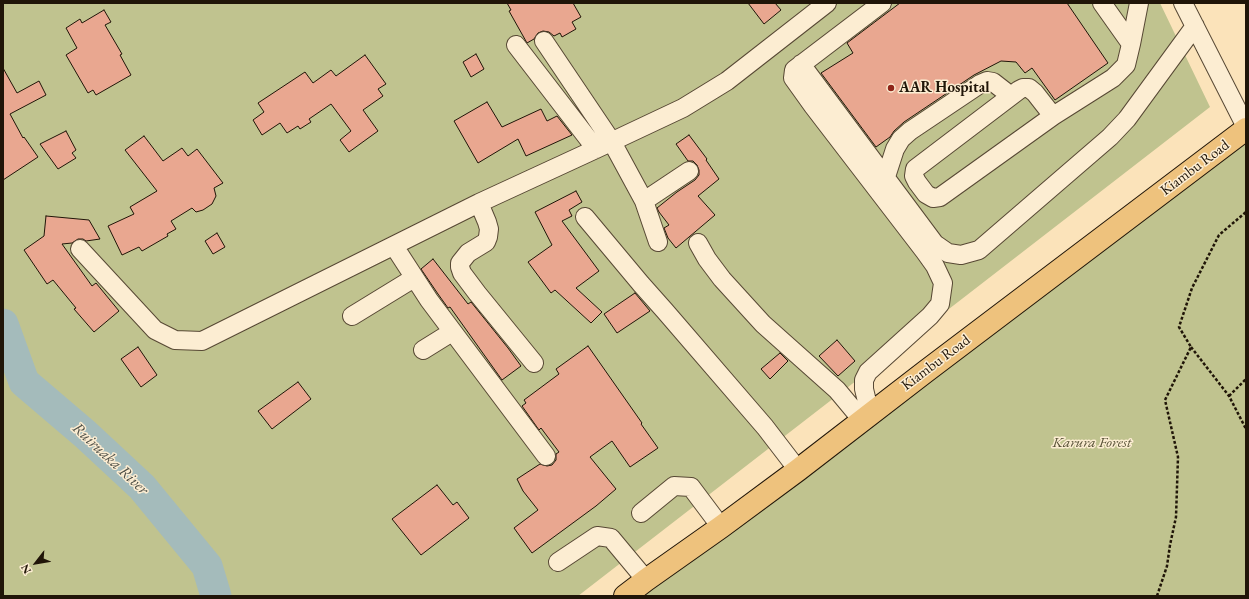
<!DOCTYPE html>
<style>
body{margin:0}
#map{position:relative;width:1249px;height:599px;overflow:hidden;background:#fbe3ba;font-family:"EB Garamond",serif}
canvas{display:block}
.frame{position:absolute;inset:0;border:4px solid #201508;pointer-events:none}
.north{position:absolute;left:16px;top:543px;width:40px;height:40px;-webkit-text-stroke:3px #fcedd2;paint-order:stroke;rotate:239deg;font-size:11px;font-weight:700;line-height:16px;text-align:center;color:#201508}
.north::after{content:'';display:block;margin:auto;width:14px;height:18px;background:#201508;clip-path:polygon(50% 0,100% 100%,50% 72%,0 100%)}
</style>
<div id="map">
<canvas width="1249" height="599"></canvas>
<div class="frame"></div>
<div class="north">N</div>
</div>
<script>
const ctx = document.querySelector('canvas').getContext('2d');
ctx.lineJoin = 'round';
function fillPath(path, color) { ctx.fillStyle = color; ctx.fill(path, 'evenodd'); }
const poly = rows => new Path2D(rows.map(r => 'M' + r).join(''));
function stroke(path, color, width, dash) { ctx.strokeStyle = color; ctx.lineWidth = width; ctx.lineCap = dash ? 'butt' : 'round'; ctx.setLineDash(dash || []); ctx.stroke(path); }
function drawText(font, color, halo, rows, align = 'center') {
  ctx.font = font + ' "EB Garamond",serif'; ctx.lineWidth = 3; ctx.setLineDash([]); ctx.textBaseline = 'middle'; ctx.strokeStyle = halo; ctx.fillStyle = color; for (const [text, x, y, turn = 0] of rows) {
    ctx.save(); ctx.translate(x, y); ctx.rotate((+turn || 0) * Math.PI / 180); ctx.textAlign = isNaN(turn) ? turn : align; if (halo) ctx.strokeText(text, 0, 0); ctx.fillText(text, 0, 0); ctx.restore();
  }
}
const green = poly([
 [3,3,1160,3,1210,107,578,596,3,596],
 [1246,135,1246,596,636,596]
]);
const river = poly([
 [3,324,24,382,85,434,142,487,207,566,216,596]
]);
const building = poly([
 [507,3,573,3,581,17,572,22,576,29,562,37,560,33,554,36,549,32,543,31,538,33,534,39,527,43,509,11,511,10,507,3],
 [748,3,775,3,781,10,764,24,748,3],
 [900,3,1067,3,1108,63,1055,100,1032,68,1025,73,1016,62,1001,61,974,75,904,122,894,131,890,137,876,147,821,73,853,53,847,43,900,3],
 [104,10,111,22,105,25,122,54,120,55,131,75,96,95,93,90,88,93,66,55,77,48,66,28,80,19,82,23,104,10],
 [476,54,484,69,471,77,463,62,476,54],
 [365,55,386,84,378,89,383,96,363,110,378,131,349,152,340,140,351,131,331,104,309,119,311,122,300,129,298,126,287,133,280,123,262,135,253,120,264,112,258,103,305,72,313,83,331,70,336,76,365,55],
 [3,68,17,93,39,81,46,95,10,114,23,138,24,137,38,157,3,180,3,68],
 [487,102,502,127,541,109,547,121,557,116,572,135,526,156,518,139,478,163,454,121,487,102],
 [66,131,76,150,72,153,76,158,58,169,40,144,66,131],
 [689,135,707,159,706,160,719,179,698,196,715,215,676,248,668,238,664,228,669,225,659,212,657,208,677,192,695,180,699,175,699,170,697,165,693,161,688,161,676,144,689,135],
 [144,136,163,161,182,148,188,156,197,149,223,183,214,188,216,196,212,204,203,210,196,212,192,208,171,221,176,229,167,234,168,236,142,251,139,247,122,255,108,226,134,214,130,207,157,191,125,150,144,136],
 [576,191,582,202,569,210,572,216,562,221,599,271,576,288,602,312,591,323,555,290,551,293,528,262,552,245,535,212,576,191],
 [46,216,89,220,100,239,86,241,83,239,78,239,72,243,62,244,92,286,96,283,119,311,94,332,74,309,76,308,53,280,47,284,24,250,44,236,46,216],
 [217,233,225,247,213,254,205,241,217,233],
 [433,259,468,304,471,302,508,348,521,366,502,380,450,307,448,308,438,294,421,269,433,259],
 [635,293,650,311,617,333,604,314,635,293],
 [837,340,855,361,838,376,819,356,837,340],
 [588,346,642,423,641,424,658,448,630,467,612,441,590,457,616,489,596,506,532,553,514,528,538,510,523,491,517,479,540,464,547,466,552,465,556,460,556,454,559,452,541,428,539,430,522,406,526,403,524,400,559,374,556,369,588,346],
 [138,347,157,375,141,387,121,359,138,347],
 [780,353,788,361,770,379,761,369,780,353],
 [298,382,311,399,272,429,258,411,298,382],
 [437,485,453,505,457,502,469,518,421,555,392,519,437,485]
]);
const path = poly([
 [1191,347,1229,396,1246,429],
 [1229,396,1246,379],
 [1157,596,1167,566,1170,545,1176,517,1178,457,1165,400,1191,347,1179,327,1192,288,1219,235,1246,212]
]);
const minor = poly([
 [1183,3,1246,127],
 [544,41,612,142,644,201,658,242],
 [1131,44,1139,3],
 [516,45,596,149],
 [801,64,935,244,948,253,961,255,979,250,1110,137,1127,119,1195,26],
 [1053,116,1035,93,1029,88,1023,88,1019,90,915,169,914,176,917,182,926,194,933,198,940,197,1053,116,1113,78,1126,65,1131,44,1102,3],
 [883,186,895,149,901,139,910,131,980,84,987,81,993,82,1011,96],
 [644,201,689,171],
 [479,203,487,222,489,229,488,237,486,242,468,253,460,263,460,267,462,273,477,293,534,363],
 [585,217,641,284,665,311,765,427,798,470],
 [698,243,707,259,722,279,763,324,837,390,862,420],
 [394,246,429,300,546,456],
 [80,249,155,330,175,340,202,341,479,203,596,149,683,108,727,81,827,3],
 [352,316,414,278],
 [423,350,452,332],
 [870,414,864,389,864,380,868,372,930,316,940,304,943,283,935,266,925,252,813,106,793,78,794,70,882,3],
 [641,513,674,486,691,487,721,527],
 [558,562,597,536,611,538,646,580]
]);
const highway = poly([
 [625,596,646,580,721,527,798,470,925,372,1246,129]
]);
const markers = [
 [891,88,4,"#8f2418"]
];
const poiNames = [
 ["AAR Hospital",899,88]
];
const streetNames = [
 ["Kiambu Road",1195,168,-37],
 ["Kiambu Road",936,363,-37]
];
const parkNames = [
 ["Karura Forest",1092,443]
];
const waterNames = [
 ["Ruiruaka River",110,459,43]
];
fillPath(green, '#c0c38f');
stroke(river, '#a4bbbb', 31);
fillPath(building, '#e9a790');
stroke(building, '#201508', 1);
stroke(minor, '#574834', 20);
stroke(highway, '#201508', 24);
stroke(path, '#201508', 2.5, [3, 2]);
stroke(minor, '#fcedd2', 18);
stroke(highway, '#eec27d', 22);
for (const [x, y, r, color] of markers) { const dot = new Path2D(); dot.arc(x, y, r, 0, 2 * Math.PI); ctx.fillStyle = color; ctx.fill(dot); stroke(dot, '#fcedd2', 1.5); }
drawText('bold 15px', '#201508', '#fcedd2', poiNames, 'left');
drawText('15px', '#201508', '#fcedd2', streetNames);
drawText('italic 15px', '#585237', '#fcedd2', parkNames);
drawText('italic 16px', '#4e4f47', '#fcedd2', waterNames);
</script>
